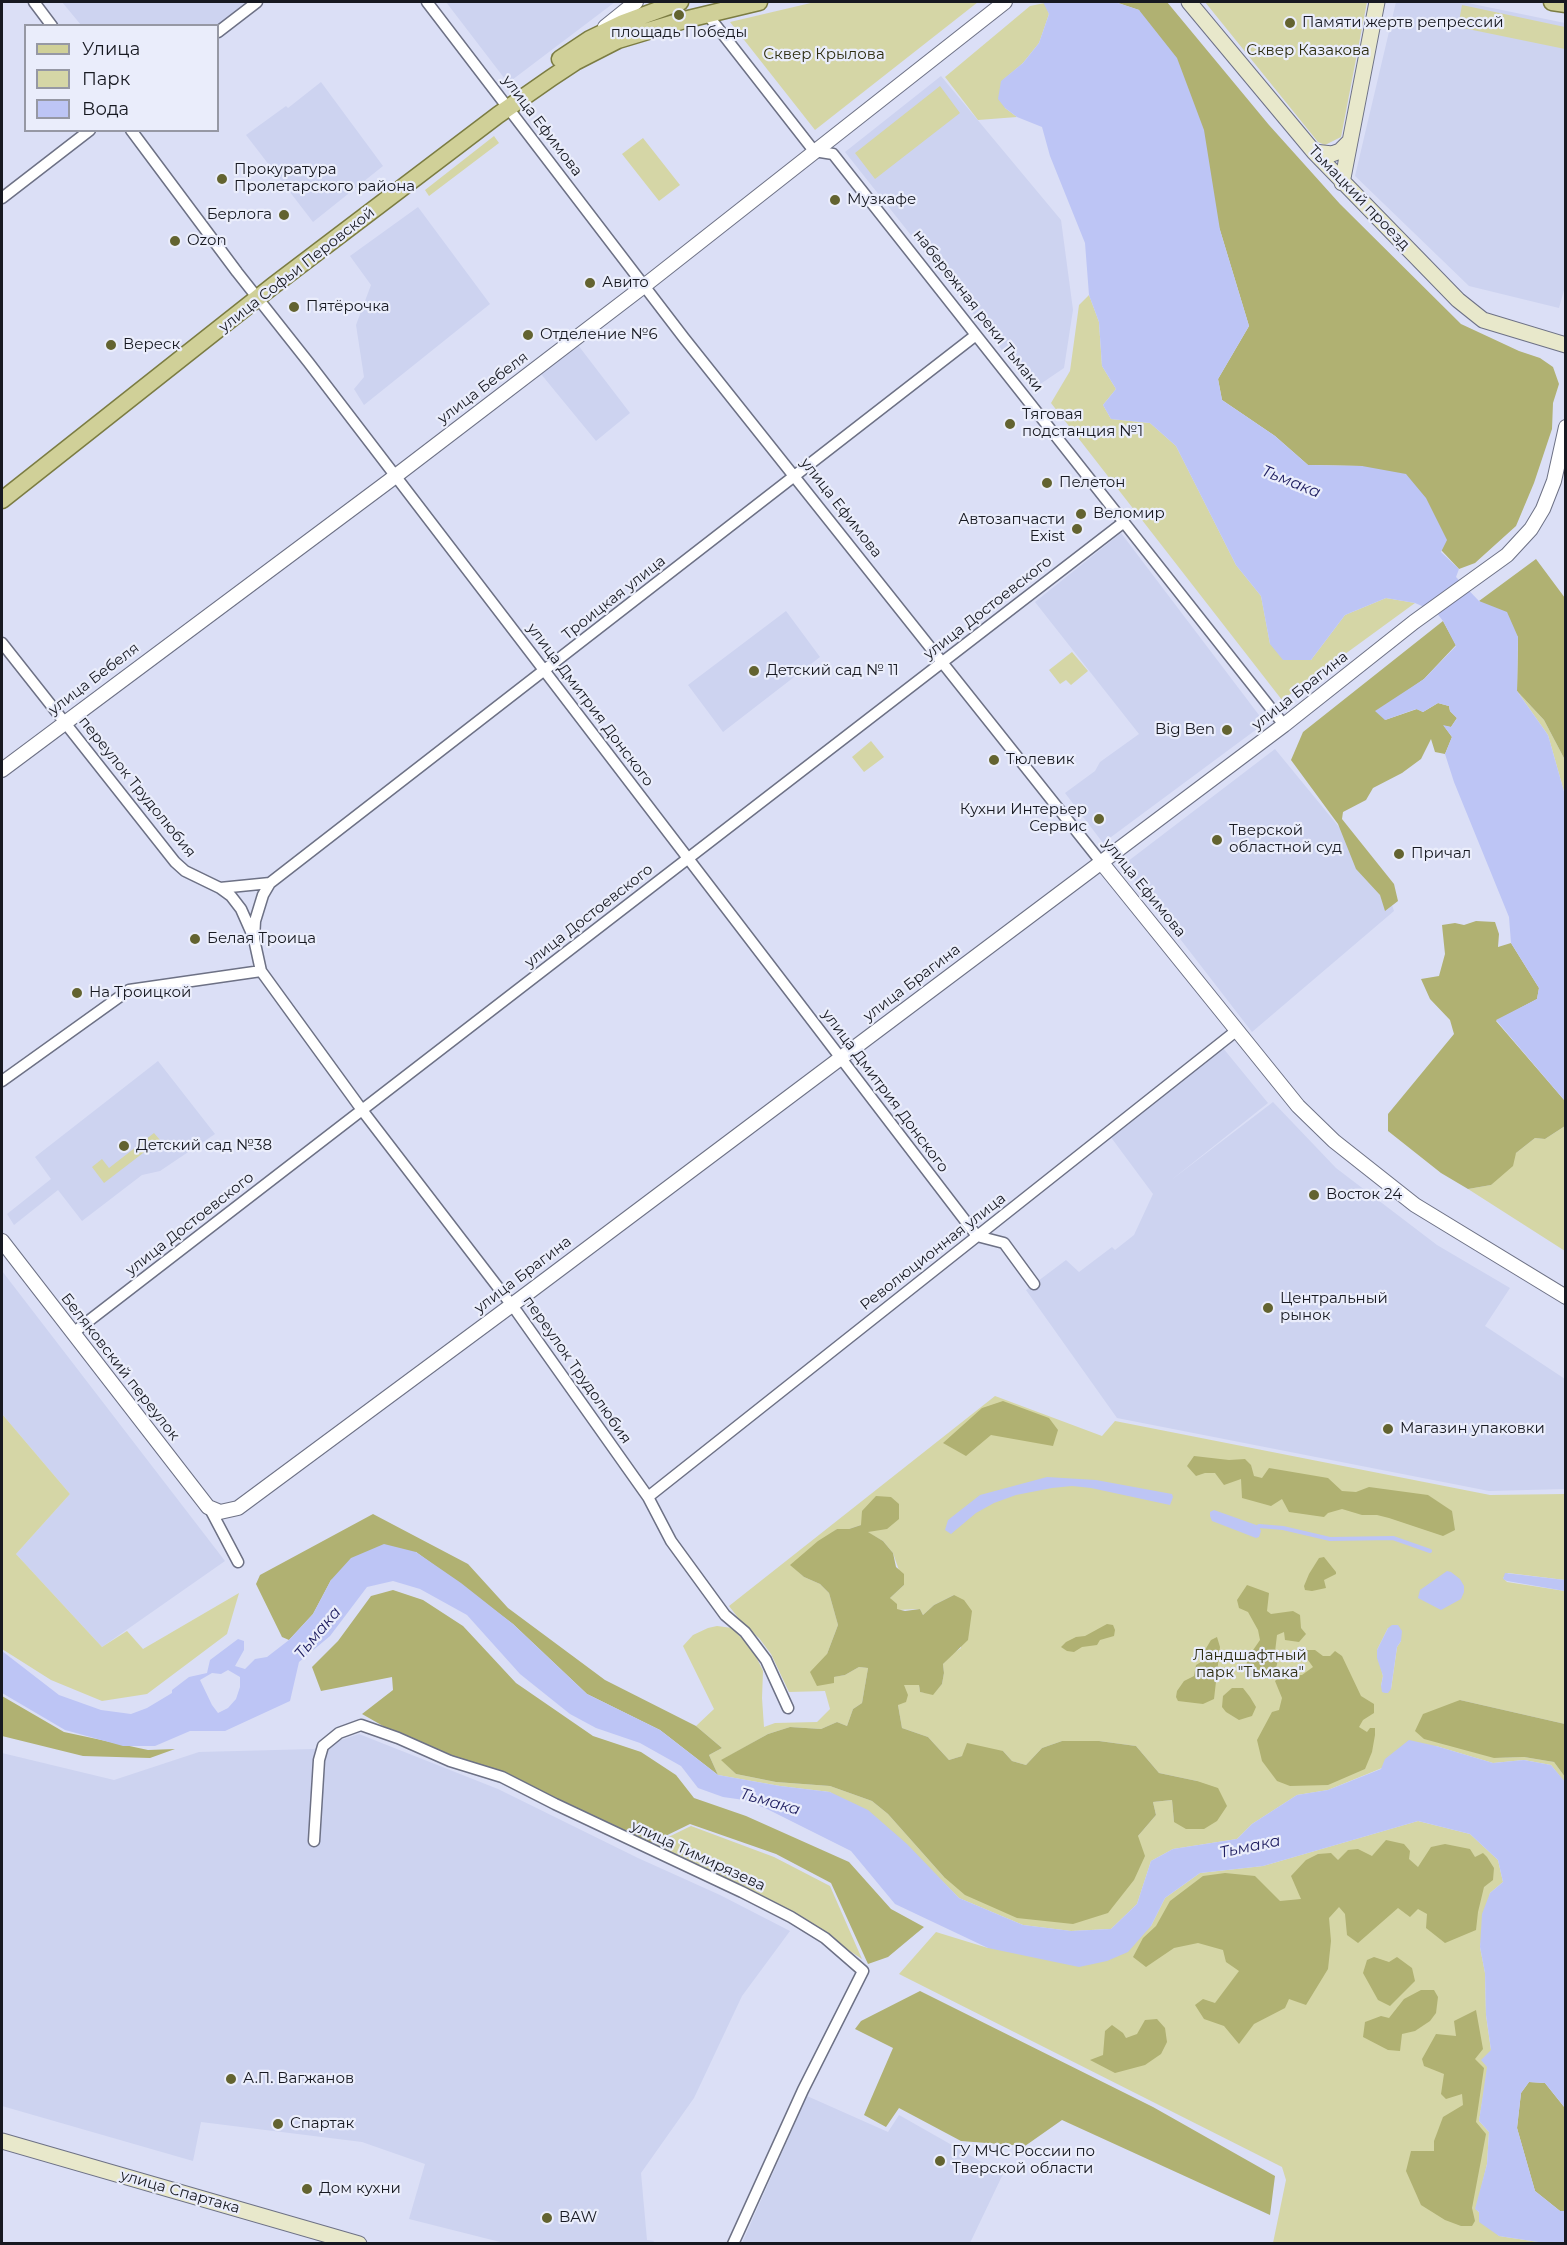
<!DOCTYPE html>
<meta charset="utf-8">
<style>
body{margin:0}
#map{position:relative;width:1567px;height:2245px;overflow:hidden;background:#dbdff6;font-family:Montserrat,sans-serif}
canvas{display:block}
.frame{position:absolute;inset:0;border:3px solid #171921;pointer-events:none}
.legend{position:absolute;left:24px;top:24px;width:195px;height:108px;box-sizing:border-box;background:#eaedfb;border:2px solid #9698a4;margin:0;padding:8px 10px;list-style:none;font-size:18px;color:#171921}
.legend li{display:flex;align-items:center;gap:12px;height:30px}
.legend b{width:30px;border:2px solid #9698a4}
</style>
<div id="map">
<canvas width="1567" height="2245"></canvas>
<div class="frame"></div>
<ul class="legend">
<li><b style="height:8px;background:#d0d098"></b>Улица</li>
<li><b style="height:16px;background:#d5d6a6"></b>Парк</li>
<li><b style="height:16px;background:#bdc5f5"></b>Вода</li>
</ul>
</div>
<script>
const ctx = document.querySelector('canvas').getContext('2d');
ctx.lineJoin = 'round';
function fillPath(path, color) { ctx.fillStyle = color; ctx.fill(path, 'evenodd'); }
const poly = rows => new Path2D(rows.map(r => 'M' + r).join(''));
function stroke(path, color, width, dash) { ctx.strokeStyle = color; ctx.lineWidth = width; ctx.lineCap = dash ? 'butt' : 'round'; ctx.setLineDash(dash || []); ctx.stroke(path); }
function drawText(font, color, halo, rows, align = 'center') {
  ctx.font = font + ' Montserrat,sans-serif'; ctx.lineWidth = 4.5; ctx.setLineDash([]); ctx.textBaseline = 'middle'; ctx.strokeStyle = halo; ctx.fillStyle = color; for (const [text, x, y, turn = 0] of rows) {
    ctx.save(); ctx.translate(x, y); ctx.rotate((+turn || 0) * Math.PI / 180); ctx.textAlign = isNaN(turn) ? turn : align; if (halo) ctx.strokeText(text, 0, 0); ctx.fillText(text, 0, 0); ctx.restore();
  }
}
const built = poly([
 [62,2,248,2,217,26,81,25],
 [446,2,445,2,615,2,508,83],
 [1396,2,1463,2,1565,23,1566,283,1559,308,1469,286,1355,176],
 [941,76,1061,220,1073,310,1064,368,1033,389,845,152],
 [321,82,383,166,313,222,246,135,286,106,288,108],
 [418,207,490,304,364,405,354,389,364,377,356,325,371,285,350,256],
 [578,345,630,413,596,441,541,374],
 [1121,533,1265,723,1103,843,1065,793,1095,771,1100,762,1139,734,1035,602],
 [786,611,820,657,723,732,688,685],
 [1275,749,1385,883,1394,911,1252,1032,1123,865],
 [1223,1048,1268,1103,1170,1181,1273,1102,1336,1168,1437,1245,1510,1288,1485,1326,1565,1379,1565,1489,1489,1491,1117,1418,1026,1290,1066,1260,1079,1272,1112,1247,1115,1250,1134,1235,1153,1194,1110,1136],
 [158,1061,215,1134,160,1171,142,1175,82,1221,58,1190,14,1225,7,1214,51,1179,35,1157],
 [2,1271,225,1561,102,1647,16,1554,70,1494,2,1414],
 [359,1734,498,1789,638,1858,720,1895,790,1931,742,1996,694,2098,641,2173,647,2240,654,2241,653,2243,504,2243,409,2219,425,2164,362,2142,201,2122,193,2161,2,2106,2,1753,114,1780,199,1752,314,1749],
 [807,2096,888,2132,899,2115,1003,2174,970,2243,742,2243]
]);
const green = poly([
 [815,2,978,2,815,130,730,22],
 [1205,2,1367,2,1341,137,1325,145,1318,142],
 [1045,3,1049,14,1039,43,1023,63,1002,81,1005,108,1017,117,978,120,945,77,1030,6],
 [1462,5,1565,27,1565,49,1458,27],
 [940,86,960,113,875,179,855,153],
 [494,136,499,143,429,196,425,190],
 [643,138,680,185,659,201,622,154],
 [1089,295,1099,322,1102,366,1116,389,1103,405,1111,419,1150,423,1176,446,1236,565,1261,596,1270,644,1311,660,1345,615,1386,598,1415,603,1282,700,1051,403,1070,371,1079,305],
 [1072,652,1088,671,1071,685,1066,680,1060,684,1049,670],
 [1517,691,1544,720,1565,760,1565,795,1548,735],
 [871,741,884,757,864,772,852,757],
 [1565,1126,1565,1251,1468,1189,1491,1185,1516,1153,1535,1138,1545,1139],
 [154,1133,160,1140,104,1183,92,1167,102,1159,109,1168],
 [995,1396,1102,1436,1115,1421,1490,1495,1565,1494,1565,1580,1508,1573,1503,1578,1507,1582,1565,1591,1565,1724,1460,1700,1494,1758,1524,1757,1554,1762,1565,1777,1565,1783,1551,1765,1524,1760,1493,1763,1436,1746,1328,1790,1297,1795,1252,1824,1237,1839,1173,1849,1151,1861,1137,1904,1111,1929,1071,1931,1023,1925,959,1898,934,1873,830,1792,780,1786,718,1775,709,1755,722,1748,696,1726,714,1709,683,1646,693,1635,708,1628,717,1626,732,1628,753,1650,763,1671,762,1698,764,1727,775,1723,817,1722,830,1709,825,1691,789,1692,771,1654,759,1638,743,1624,729,1606],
 [861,1525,867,1532,883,1541,893,1553,904,1585,890,1598,896,1610,920,1609,923,1615,934,1605,954,1595,961,1648,952,1654,943,1664,944,1673,942,1684,933,1694,920,1692,919,1685,903,1685,898,1705,902,1728,928,1737,949,1760,962,1756,1003,1751,1012,1761,1026,1765,1042,1748,1062,1741,1099,1741,1136,1746,1159,1773,1197,1781,1174,1822,1172,1800,1153,1802,1156,1815,1138,1836,944,1877,888,1814,872,1801,830,1786,776,1782,736,1774,722,1760,768,1734,790,1727,821,1729,837,1722,847,1726,853,1709,862,1703,868,1668,859,1667,845,1675,833,1677,827,1654,838,1625,829,1593,820,1584,804,1577,791,1565,837,1529,849,1529],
 [1388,1628,1401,1641,1397,1647,1391,1689,1381,1686,1383,1676,1377,1650],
 [2,1414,70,1494,16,1554,102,1647,127,1631,143,1649,239,1593,227,1634,147,1694,102,1701,51,1680,2,1649],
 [1418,1821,1470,1834,1498,1860,1503,1882,1490,1893,1480,1947,1485,1973,1486,2015,1491,2050,1479,2121,1489,2132,1487,2164,1476,2209,1499,2236,1545,2243,1273,2243,1286,2180,1282,2167,899,1974,936,1932,988,1948,1151,1926,1165,1898,1200,1873,1263,1866],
 [691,1826,774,1857,830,1886,862,1959,798,1917,650,1846]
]);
const forest = poly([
 [1115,2,1167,2,1269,125,1340,204,1461,324,1519,351,1540,358,1553,367,1559,384,1553,403,1552,429,1534,483,1516,526,1475,563,1459,569,1362,466,1308,465,1275,436,1222,400,1218,379,1249,326,1220,230,1139,10],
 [1536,559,1565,598,1565,760,1544,720,1517,691,1518,637,1479,601],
 [1443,621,1456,645,1424,679,1403,694,1385,720,1417,709,1423,712,1438,703,1449,706,1450,711,1457,718,1451,727,1444,726,1452,737,1445,754,1435,752,1431,739,1421,759,1402,773,1373,788,1366,800,1343,812,1342,819,1394,884,1398,901,1385,911,1380,895,1356,869,1338,824,1291,760,1303,732],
 [1476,921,1495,922,1499,934,1498,947,1511,943,1539,988,1537,999,1496,1021,1565,1101,1565,1126,1545,1139,1535,1138,1516,1153,1513,1166,1491,1185,1468,1189,1441,1173,1388,1131,1388,1114,1454,1034,1450,1020,1430,999,1421,979,1439,976,1445,954,1442,925,1455,923,1464,925],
 [1003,1401,1049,1418,1058,1430,1053,1446,991,1435,966,1456,943,1443,982,1408],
 [1194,1456,1229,1460,1245,1459,1251,1465,1254,1476,1262,1478,1269,1468,1328,1478,1342,1491,1356,1492,1369,1487,1428,1495,1452,1511,1455,1530,1443,1536,1389,1518,1377,1515,1362,1515,1342,1509,1328,1513,1324,1517,1289,1512,1282,1499,1271,1506,1242,1498,1241,1479,1224,1485,1215,1473,1205,1473,1196,1476,1187,1466],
 [876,1496,891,1497,899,1504,899,1519,887,1529,868,1532,883,1541,893,1553,896,1567,904,1574,904,1585,890,1598,897,1604,897,1609,905,1611,920,1609,923,1615,934,1605,954,1595,964,1600,972,1611,968,1640,943,1664,944,1673,942,1684,933,1695,920,1692,919,1685,904,1685,908,1695,906,1702,898,1705,902,1728,928,1737,949,1760,962,1756,967,1743,1003,1751,1012,1761,1026,1765,1042,1748,1062,1741,1099,1741,1136,1746,1159,1773,1197,1781,1218,1788,1227,1806,1217,1821,1204,1829,1186,1829,1174,1822,1172,1800,1153,1802,1156,1815,1138,1836,1145,1856,1134,1880,1108,1913,1073,1924,1017,1918,965,1895,944,1877,888,1814,872,1801,830,1786,776,1782,736,1774,721,1760,768,1734,790,1727,821,1729,837,1722,847,1726,853,1709,862,1703,868,1668,859,1667,845,1675,834,1677,834,1683,817,1686,810,1672,827,1654,838,1625,829,1593,820,1584,804,1577,790,1565,818,1541,837,1529,849,1529,861,1525,862,1511],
 [373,1514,468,1564,508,1608,605,1680,696,1726,722,1748,709,1755,718,1775,660,1730,587,1694,513,1624,416,1552,331,1580,313,1614,289,1640,282,1637,256,1584,260,1575],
 [1324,1557,1336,1572,1336,1574,1324,1580,1326,1588,1312,1591,1305,1590,1304,1586,1309,1574,1319,1558],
 [1247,1585,1269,1593,1267,1611,1271,1614,1293,1611,1300,1615,1301,1628,1306,1634,1299,1642,1285,1640,1284,1632,1277,1635,1275,1652,1278,1660,1275,1672,1256,1679,1249,1675,1246,1666,1249,1656,1260,1640,1258,1630,1248,1612,1239,1608,1237,1600],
 [393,1590,423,1600,463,1626,516,1683,593,1736,641,1752,676,1775,694,1798,746,1816,849,1862,891,1909,924,1927,888,1957,868,1964,831,1883,776,1854,690,1824,647,1845,397,1734,362,1714,393,1690,392,1677,321,1691,312,1667,338,1641,371,1596],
 [1107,1624,1113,1625,1115,1630,1114,1636,1100,1640,1097,1645,1082,1647,1074,1652,1067,1651,1061,1647,1066,1642,1076,1637,1085,1636],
 [1217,1637,1220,1647,1214,1699,1203,1704,1178,1701,1176,1697,1177,1691,1184,1681,1194,1676,1196,1665,1206,1659,1208,1654,1205,1650,1211,1640],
 [1307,1650,1315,1650,1323,1656,1330,1656,1335,1651,1342,1656,1361,1696,1374,1704,1374,1713,1363,1720,1359,1727,1367,1732,1370,1728,1375,1728,1375,1735,1372,1752,1365,1769,1328,1785,1290,1786,1277,1781,1262,1761,1257,1740,1272,1712,1279,1710,1282,1698,1275,1681,1280,1676,1302,1675,1313,1667,1305,1656],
 [1232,1688,1243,1688,1250,1697,1256,1707,1252,1716,1239,1720,1226,1712,1222,1707,1223,1696],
 [2,1696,64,1732,148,1750,175,1749,150,1758,83,1756,2,1736],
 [1460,1700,1565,1724,1565,1777,1554,1762,1524,1757,1494,1758,1424,1739,1415,1731,1423,1714],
 [1386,1840,1404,1844,1410,1851,1409,1859,1418,1867,1431,1847,1445,1844,1470,1849,1475,1857,1483,1853,1487,1857,1494,1868,1493,1880,1484,1887,1478,1912,1476,1930,1445,1943,1426,1928,1427,1914,1418,1909,1410,1917,1398,1908,1358,1943,1347,1935,1345,1914,1339,1907,1329,1918,1331,1941,1328,1969,1306,2005,1289,1999,1285,2008,1254,2024,1239,2044,1224,2026,1204,2019,1195,2005,1203,1999,1215,2003,1239,1971,1226,1962,1223,1950,1198,1943,1174,1948,1146,1967,1133,1957,1143,1938,1156,1926,1170,1901,1203,1876,1225,1873,1255,1876,1280,1901,1301,1899,1291,1876,1306,1860,1318,1854,1331,1853,1338,1860,1348,1850,1358,1849,1372,1856],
 [1374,1957,1389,1962,1397,1957,1412,1968,1415,1981,1390,2006,1378,2000,1363,1973,1367,1960],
 [1421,1990,1434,1990,1438,1997,1436,2013,1430,2021,1415,2031,1402,2034,1400,2051,1388,2050,1363,2037,1365,2022,1381,2016,1389,2018,1404,1999],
 [920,1991,1153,2107,1275,2176,1270,2215,1062,2120,1025,2146,961,2141,899,2108,886,2127,864,2115,893,2048,855,2029,861,2021],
 [1476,2010,1483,2049,1475,2059,1484,2068,1476,2122,1486,2134,1472,2208,1475,2221,1472,2226,1461,2226,1445,2220,1421,2205,1406,2171,1411,2151,1434,2151,1434,2141,1443,2117,1463,2105,1462,2094,1446,2099,1441,2094,1444,2074,1424,2066,1422,2059,1436,2034,1456,2036,1454,2021],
 [1157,2019,1165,2028,1167,2042,1161,2054,1145,2065,1115,2073,1090,2060,1103,2055,1105,2031,1112,2025,1123,2033,1126,2038,1137,2034,1145,2020],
 [1529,2082,1545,2083,1565,2108,1565,2211,1560,2211,1535,2191,1517,2128,1521,2093]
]);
const water = poly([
 [1043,2,1115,2,1139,10,1177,58,1204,130,1220,230,1249,326,1218,379,1222,400,1275,436,1308,465,1362,466,1406,474,1426,498,1447,540,1441,552,1459,569,1456,577,1479,601,1507,612,1518,637,1517,691,1548,735,1565,795,1565,1101,1496,1020,1537,999,1539,988,1511,943,1509,917,1454,782,1445,754,1452,737,1443,725,1451,727,1457,718,1450,711,1449,706,1438,703,1423,712,1416,709,1385,720,1375,711,1424,679,1456,646,1443,621,1436,612,1415,603,1386,598,1345,615,1311,660,1283,660,1270,644,1261,596,1236,565,1176,446,1150,423,1111,419,1103,405,1116,389,1102,366,1099,322,1089,295,1085,243,1050,156,1042,127,1017,117,1005,108,998,99,1001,81,1023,63,1039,43,1049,14],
 [1047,1477,1096,1480,1172,1494,1173,1497,1170,1505,1091,1488,1072,1486,1052,1488,1016,1495,994,1503,976,1513,951,1534,945,1530,948,1520,980,1495],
 [1214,1510,1259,1526,1261,1531,1259,1537,1256,1538,1212,1521,1210,1516,1210,1512],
 [384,1544,416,1552,461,1583,513,1624,587,1694,660,1730,718,1775,780,1786,830,1792,868,1810,907,1844,959,1898,1023,1925,1071,1931,1111,1929,1137,1904,1151,1861,1173,1849,1237,1839,1252,1824,1297,1795,1328,1790,1381,1769,1385,1759,1409,1740,1436,1746,1493,1763,1524,1760,1551,1765,1566,1783,1565,2108,1545,2083,1529,2082,1521,2093,1517,2128,1535,2191,1560,2211,1565,2211,1565,2243,1545,2243,1499,2236,1479,2222,1479,2212,1475,2209,1487,2164,1489,2132,1479,2121,1487,2067,1481,2060,1491,2050,1486,2015,1485,1973,1480,1947,1482,1914,1490,1893,1503,1882,1498,1860,1470,1834,1418,1821,1263,1866,1200,1873,1165,1898,1151,1926,1128,1952,1107,1961,1079,1967,988,1948,895,1904,851,1851,765,1808,744,1800,723,1797,698,1788,681,1766,640,1743,596,1728,570,1714,520,1674,467,1615,420,1589,393,1581,367,1587,330,1636,299,1662,290,1701,225,1731,190,1731,155,1746,123,1746,65,1730,2,1693,2,1651,59,1695,101,1710,131,1714,147,1708,172,1693,172,1690,189,1677,207,1673,210,1660,238,1639,244,1641,244,1650,235,1666,245,1669,255,1659,267,1657,289,1640,313,1614,331,1580,351,1558],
 [228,1670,240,1677,240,1687,236,1699,228,1708,218,1713,212,1705,200,1680,212,1673,221,1674],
 [1447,1571,1451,1572,1460,1579,1464,1586,1464,1592,1461,1599,1441,1610,1418,1598,1420,1590],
 [1505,1573,1565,1580,1565,1591,1507,1581,1503,1579],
 [1392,1625,1398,1625,1402,1631,1401,1641,1397,1647,1391,1689,1388,1693,1385,1693,1382,1692,1381,1686,1383,1676,1377,1658,1377,1650,1388,1628]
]);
const stream = poly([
 [1259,1526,1283,1528,1330,1539,1393,1538,1430,1551]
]);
const minor = poly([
 [34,2,52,26],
 [427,2,684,338,1101,862],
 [707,14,814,151,833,154,1284,725],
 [218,32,257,2],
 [131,130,237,272,309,363,977,1236,1004,1243,1034,1284],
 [2,198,90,130],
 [2,643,175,862,185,871,220,888,231,896,241,909,253,936],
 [220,888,270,883],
 [2,1081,129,990,261,971],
 [73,1333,1124,522],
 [648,1497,1236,1031],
 [210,1509,238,1562],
 [788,1708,766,1660,745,1632,725,1615,671,1541,648,1497,517,1312,362,1110,261,971,254,939,255,921,263,895,270,883,976,335],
 [314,1841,319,1760,323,1746,339,1733,361,1725,398,1738,450,1761,502,1777,555,1804,742,1892,791,1917,825,1938,863,1971,803,2090,733,2244]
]);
const tertiary = poly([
 [605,27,636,2],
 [2,770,389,481,644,286,1005,2],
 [1101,862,1298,1106,1334,1141,1415,1205,1566,1297],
 [2,1241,208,1507,220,1512,238,1508,520,1299,1284,725,1414,622,1507,555,1531,529,1543,509,1554,481,1566,427]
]);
const secondary = poly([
 [1189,2,1314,152,1458,300,1483,320,1566,345],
 [1314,152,1332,154,1340,151,1350,141],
 [1342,183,1377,2],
 [2,2141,359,2244]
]);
const primary = poly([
 [1552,2,1566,4],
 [560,59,590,39,623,23,680,2],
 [2,500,274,285,498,115,551,78,575,62,618,40,688,19,759,2]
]);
const markers = [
 [679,15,6,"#636330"],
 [1290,23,6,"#636330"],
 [222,179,6,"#636330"],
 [835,200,6,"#636330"],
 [284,215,6,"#636330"],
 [175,241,6,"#636330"],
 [590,283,6,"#636330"],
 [294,307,6,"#636330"],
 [528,335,6,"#636330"],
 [111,345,6,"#636330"],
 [1010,424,6,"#636330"],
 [1047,483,6,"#636330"],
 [1081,514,6,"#636330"],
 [1077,529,6,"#636330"],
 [754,671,6,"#636330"],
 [1227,730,6,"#636330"],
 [994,760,6,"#636330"],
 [1099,819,6,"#636330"],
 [1217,840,6,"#636330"],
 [1399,854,6,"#636330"],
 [195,939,6,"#636330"],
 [77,993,6,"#636330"],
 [124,1146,6,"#636330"],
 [1314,1195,6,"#636330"],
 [1268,1308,6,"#636330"],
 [1388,1429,6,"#636330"],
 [231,2079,6,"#636330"],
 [278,2124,6,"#636330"],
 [940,2161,6,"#636330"],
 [307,2189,6,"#636330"],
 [547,2218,6,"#636330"]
];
const poiNames = [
 ["Памяти жертв репрессий",1302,23],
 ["площадь Победы",679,33,"center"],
 ["Прокуратура",234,170],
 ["Пролетарского района",234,187],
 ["Музкафе",847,200],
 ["Берлога",272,215,"right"],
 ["Ozon",187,241],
 ["Авито",602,283],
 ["Пятёрочка",306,307],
 ["Отделение №6",540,335],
 ["Вереск",123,345],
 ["Тяговая",1022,415],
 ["подстанция №1",1022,432],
 ["Пелетон",1059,483],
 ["Веломир",1093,514],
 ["Автозапчасти",1065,520,"right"],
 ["Exist",1065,537,"right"],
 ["Детский сад № 11",766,671],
 ["Big Ben",1215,730,"right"],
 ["Тюлевик",1006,760],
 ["Кухни Интерьер",1087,810,"right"],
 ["Сервис",1087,827,"right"],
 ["Тверской",1229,831],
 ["областной суд",1229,848],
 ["Причал",1411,854],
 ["Белая Троица",207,939],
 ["На Троицкой",89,993],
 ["Детский сад №38",136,1146],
 ["Восток 24",1326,1195],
 ["Центральный",1280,1299],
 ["рынок",1280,1316],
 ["Магазин упаковки",1400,1429],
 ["А.П. Вагжанов",243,2079],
 ["Спартак",290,2124],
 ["ГУ МЧС России по",952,2152],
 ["Тверской области",952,2169],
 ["Дом кухни",319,2189],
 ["BAW",559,2218]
];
const parkNames = [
 ["Сквер Казакова",1308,51],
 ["Сквер Крылова",824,55],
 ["Ландшафтный",1250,1656],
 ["парк \"Тьмака\"",1250,1673]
];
const streetNames = [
 ["улица Ефимова",542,126,53],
 ["Тьмацкий проезд",1359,198,46],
 ["улица Софьи Перовской",297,270,-38],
 ["набережная реки Тьмаки",978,311,52],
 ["улица Бебеля",483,388,-37],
 ["улица Ефимова",841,508,52],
 ["Троицкая улица",614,598,-38],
 ["улица Достоевского",988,608,-38],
 ["улица Бебеля",94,679,-37],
 ["улица Брагина",1300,691,-38],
 ["улица Дмитрия Донского",590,705,53],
 ["переулок Трудолюбия",137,787,51],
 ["улица Ефимова",1144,888,51],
 ["улица Достоевского",589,916,-38],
 ["улица Брагина",912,983,-37],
 ["улица Дмитрия Донского",885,1091,53],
 ["улица Достоевского",190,1224,-38],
 ["Революционная улица",933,1252,-38],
 ["улица Брагина",523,1275,-37],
 ["Беляковский переулок",120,1367,52],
 ["переулок Трудолюбия",577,1370,55],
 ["улица Тимирязева",698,1856,25],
 ["улица Спартака",180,2192,16]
];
const waterNames = [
 ["Тьмака",1291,482,22],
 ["Тьмака",318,1633,-50],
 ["Тьмака",770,1802,16],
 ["Тьмака",1250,1847,-12]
];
fillPath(built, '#cdd3f0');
fillPath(green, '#d5d6a6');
fillPath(forest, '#b0b172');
fillPath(water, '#bdc5f5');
stroke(stream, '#bdc5f5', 4);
stroke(minor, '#6d7185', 13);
stroke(tertiary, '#6d7185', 16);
stroke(secondary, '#6d7185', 17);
stroke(primary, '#7b7c42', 19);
stroke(minor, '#fff', 10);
stroke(tertiary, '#fff', 14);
stroke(secondary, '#e8e8cb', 15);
stroke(primary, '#d0d098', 16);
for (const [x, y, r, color] of markers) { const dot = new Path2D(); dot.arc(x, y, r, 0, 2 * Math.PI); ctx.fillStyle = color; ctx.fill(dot); stroke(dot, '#eaedfb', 2); }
drawText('15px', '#171921', '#eaedfb', poiNames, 'left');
drawText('15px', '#2d2d10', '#eaedfb', parkNames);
drawText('15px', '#171921', '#eaedfb', streetNames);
drawText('italic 16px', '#1f1e60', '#eaedfb', waterNames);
</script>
